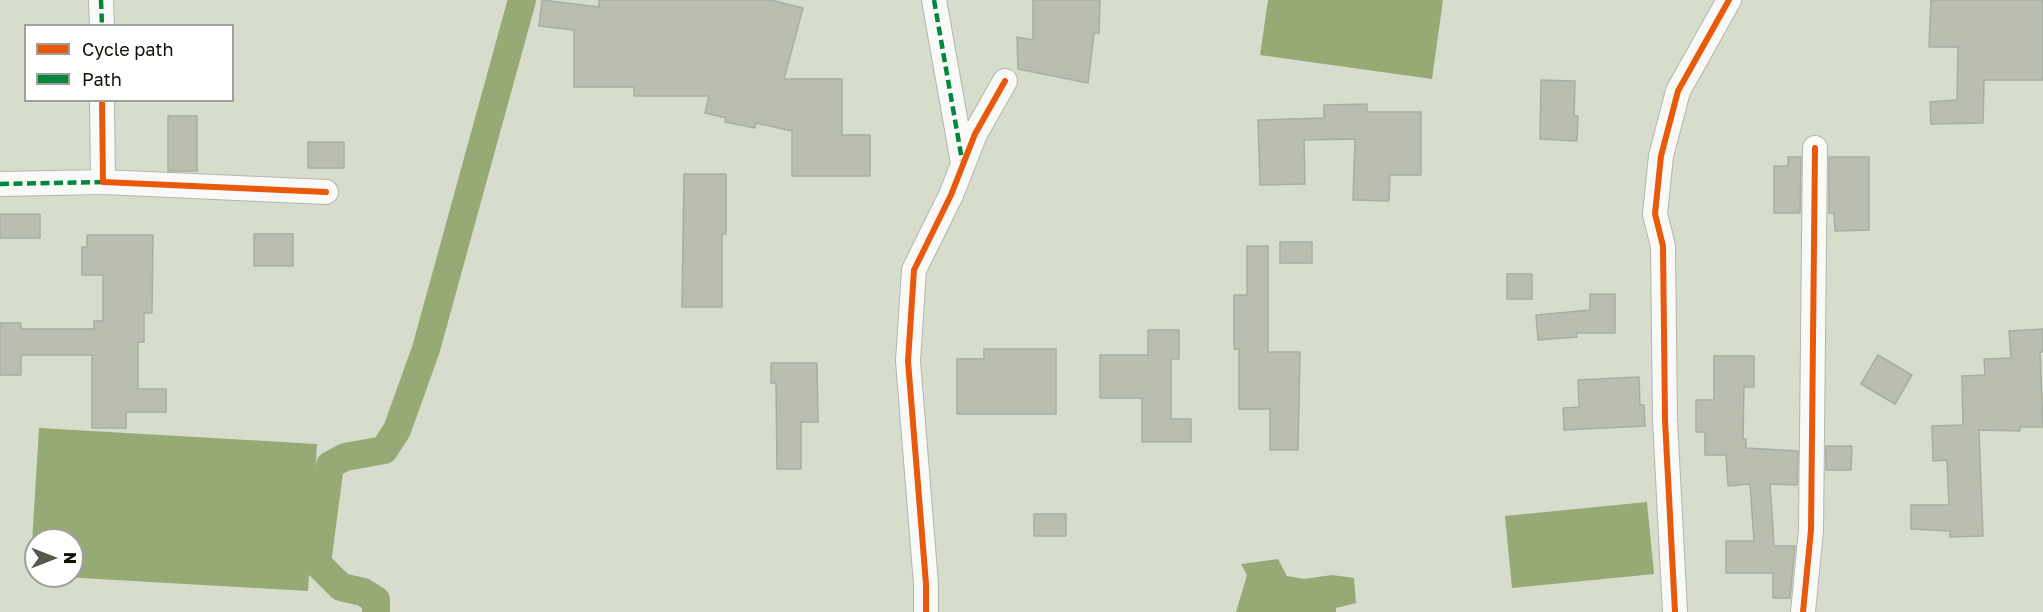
<!DOCTYPE html>
<style>
body{margin:0}
#map{position:relative;width:2043px;height:612px;overflow:hidden;background:#d7ddcd;font-family:"Golos Text",sans-serif}
canvas{display:block}
.legend{position:absolute;left:24px;top:24px;width:210px;height:78px;box-sizing:border-box;background:#fff;border:2px solid #9fa09c;margin:0;padding:8px 10px;list-style:none;font-size:18px;color:#0f1208}
.legend li{display:flex;align-items:center;gap:12px;height:30px}
.legend b{width:30px;border:2px solid #9fa09c}
.north{position:absolute;left:24px;top:528px;width:60px;height:60px;box-sizing:border-box;background:#fff;border:2px solid #9fa09c;border-radius:50%;rotate:90deg;font-size:16px;font-weight:700;line-height:24px;text-align:center;color:#0f1208}
.north::after{content:'';display:block;margin:auto;width:21px;height:27px;background:#55594d;clip-path:polygon(50% 0,100% 100%,50% 72%,0 100%)}
</style>
<div id="map">
<canvas width="2043" height="612"></canvas>
<ul class="legend">
<li><b style="height:8px;background:#e8590c"></b>Cycle path</li>
<li><b style="height:8px;background:#00873e"></b>Path</li>
</ul>
<div class="north">N</div>
</div>
<script>
const ctx = document.querySelector('canvas').getContext('2d');
ctx.lineJoin = 'round';
function fillPath(path, color) { ctx.fillStyle = color; ctx.fill(path, 'evenodd'); }
const poly = rows => new Path2D(rows.map(r => 'M' + r).join(''));
function stroke(path, color, width, dash) { ctx.strokeStyle = color; ctx.lineWidth = width; ctx.lineCap = dash ? 'butt' : 'round'; ctx.setLineDash(dash || []); ctx.stroke(path); }
const water = poly([
 [1268,0,1443,0,1432,79,1260,55],
 [39,428,317,444,308,591,46,576,72,576,72,540,36,540,36,575,30,575],
 [1647,502,1654,574,1512,588,1505,516],
 [1278,559,1287,576,1304,579,1332,575,1354,578,1356,603,1336,608,1336,612,1236,612,1247,575,1241,564]
]);
const canal = poly([
 [376,612,376,600,363,592,341,587,317,563,330,465,345,457,384,450,397,430,426,349,522,0]
]);
const building = poly([
 [542,0,599,7,599,0,771,0,803,8,784,79,842,79,842,135,870,135,870,176,792,176,792,131,756,123,755,128,725,122,726,118,705,113,709,96,634,96,634,87,574,87,574,30,539,26,542,0],
 [1033,0,1100,0,1099,33,1094,33,1088,83,1018,69,1017,37,1033,40,1033,0],
 [1931,0,2043,0,2043,80,1984,80,1983,123,1931,124,1930,102,1957,100,1958,47,1929,47,1931,0],
 [1541,80,1575,81,1574,116,1578,116,1577,141,1540,139,1541,80],
 [1367,104,1367,112,1421,112,1421,175,1390,175,1389,201,1353,200,1355,139,1304,140,1305,184,1260,185,1258,120,1324,118,1324,105,1367,104],
 [168,116,197,116,197,171,168,171,168,116],
 [308,142,344,142,344,168,308,168,308,142],
 [1788,157,1801,157,1800,213,1774,213,1774,166,1788,166,1788,157],
 [1829,157,1869,157,1869,230,1835,231,1834,213,1829,213,1829,157],
 [684,174,726,174,726,234,722,234,722,307,682,307,684,174],
 [0,214,40,214,40,238,0,238,0,214],
 [254,234,293,234,293,266,254,266,254,234],
 [87,235,153,235,152,313,144,313,144,342,138,342,138,389,166,389,166,412,126,412,126,428,92,428,92,355,21,355,21,375,0,375,0,323,21,323,21,329,94,329,94,321,103,321,103,275,82,275,82,247,87,247,87,235],
 [1280,242,1312,242,1312,263,1280,263,1280,242],
 [1247,246,1268,246,1268,352,1300,352,1298,450,1270,450,1270,409,1239,409,1239,349,1234,349,1234,295,1247,295,1247,246],
 [1507,274,1532,274,1532,299,1507,299,1507,274],
 [1590,294,1615,294,1615,333,1576,333,1577,337,1538,340,1536,315,1590,310,1590,294],
 [2043,329,2043,352,2040,352,2043,427,2020,427,2020,431,1979,430,1983,536,1950,537,1950,531,1911,529,1911,505,1949,505,1947,460,1933,461,1932,426,1963,425,1962,376,1985,375,1984,359,2011,358,2009,331,2043,329],
 [1148,330,1179,330,1179,359,1171,359,1171,419,1191,419,1191,442,1142,442,1142,398,1100,398,1100,355,1148,355,1148,330],
 [984,349,1056,349,1056,414,957,414,957,359,984,359,984,349],
 [1878,355,1912,375,1895,404,1861,384,1878,355],
 [1714,356,1754,356,1754,387,1744,387,1743,439,1746,439,1746,448,1798,451,1797,485,1770,484,1774,546,1795,546,1790,598,1773,598,1773,573,1726,573,1726,541,1754,541,1750,484,1728,486,1726,455,1705,455,1705,432,1696,432,1696,400,1714,400,1714,356],
 [771,363,817,363,818,422,801,422,801,469,777,469,776,383,771,383,771,363],
 [1639,377,1640,405,1644,405,1645,426,1564,430,1563,408,1579,407,1578,380,1639,377],
 [1826,446,1852,446,1851,470,1826,470,1826,446],
 [1034,514,1066,514,1066,536,1034,536,1034,514]
]);
const street = poly([
 [101,0,102,26],
 [934,0,963,163],
 [102,100,103,182,326,192],
 [0,184,103,182],
 [926,612,926,584,908,361,914,270,951,195,975,134,1005,81],
 [1675,612,1665,420,1663,246,1655,214,1661,156,1678,91,1729,0],
 [1803,612,1811,530,1815,148]
]);
const quiet = poly([
 [101,0,102,26],
 [934,0,962,160],
 [0,184,103,182]
]);
const cycleway = poly([
 [102,100,103,182,326,192],
 [926,612,926,584,908,361,914,270,951,195,975,134,1005,81],
 [1675,612,1665,420,1663,246,1655,214,1661,156,1678,91,1729,0],
 [1803,612,1811,530,1815,148]
]);
fillPath(water, '#97a975');
stroke(canal, '#97a975', 28);
fillPath(building, '#b9beb1');
stroke(building, '#a9aea2', 1.5);
stroke(street, '#b2b6aa', 26);
stroke(street, '#f9faf8', 24);
stroke(quiet, '#00873e', 4.5, [9, 4.5]);
stroke(cycleway, '#e8590c', 6);
</script>
